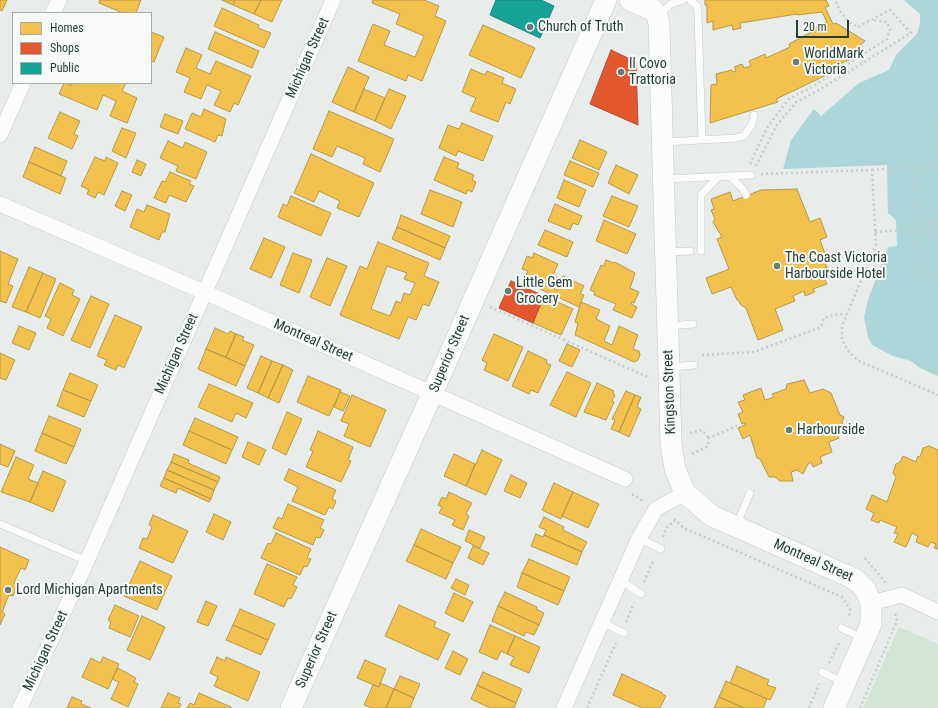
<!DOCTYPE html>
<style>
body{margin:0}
#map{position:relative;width:938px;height:708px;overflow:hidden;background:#e8ecea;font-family:"Roboto Condensed",sans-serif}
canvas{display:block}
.legend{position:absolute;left:12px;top:12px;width:140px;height:72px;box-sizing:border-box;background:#f7faf8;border:1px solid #a3afaa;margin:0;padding:5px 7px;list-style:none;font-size:12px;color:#263f36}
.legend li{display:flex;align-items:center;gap:8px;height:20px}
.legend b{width:20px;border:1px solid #a3afaa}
.scale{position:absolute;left:796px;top:20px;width:53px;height:18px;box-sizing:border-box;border:2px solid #263f36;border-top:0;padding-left:5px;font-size:12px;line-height:14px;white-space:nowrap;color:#263f36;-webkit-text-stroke:3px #f7faf8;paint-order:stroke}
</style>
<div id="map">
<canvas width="938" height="708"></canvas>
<ul class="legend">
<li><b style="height:11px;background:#f2c14e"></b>Homes</li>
<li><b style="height:11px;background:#e4572e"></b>Shops</li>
<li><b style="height:11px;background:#17a398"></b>Public</li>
</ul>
<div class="scale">20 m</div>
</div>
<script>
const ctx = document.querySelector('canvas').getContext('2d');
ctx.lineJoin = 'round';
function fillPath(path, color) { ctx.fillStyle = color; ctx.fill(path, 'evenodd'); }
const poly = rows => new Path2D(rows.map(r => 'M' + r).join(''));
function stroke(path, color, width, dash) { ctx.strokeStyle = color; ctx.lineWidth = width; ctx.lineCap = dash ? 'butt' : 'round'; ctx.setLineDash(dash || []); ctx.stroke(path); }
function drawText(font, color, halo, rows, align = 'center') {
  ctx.font = font + ' "Roboto Condensed",sans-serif'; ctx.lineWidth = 4; ctx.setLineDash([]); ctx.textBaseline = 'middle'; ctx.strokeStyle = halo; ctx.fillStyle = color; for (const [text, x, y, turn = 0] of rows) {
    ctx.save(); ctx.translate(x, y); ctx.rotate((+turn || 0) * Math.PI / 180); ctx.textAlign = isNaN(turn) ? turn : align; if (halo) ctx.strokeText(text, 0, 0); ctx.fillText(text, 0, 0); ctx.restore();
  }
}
const green = poly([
 [899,627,938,644,938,708,863,708]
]);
const water = poly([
 [904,0,938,0,938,376,920,368,911,361,893,356,872,345,868,337,864,317,868,300,888,247,897,246,896,220,888,213,887,165,783,169,791,140,814,109,821,116,859,83,889,70,896,55,917,34,920,24,920,14]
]);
const homes = poly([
 [0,0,7,0,2,11,0,10,0,0],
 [100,0,141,0,136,13,123,13,99,3,100,0],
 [222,0,235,0,233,5,222,0],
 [235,0,261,0,254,14,233,5,235,0],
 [261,0,282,0,272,22,254,14,261,0],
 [373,0,424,0,439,6,435,16,446,21,422,81,408,75,406,81,358,61,373,24,390,31,384,45,415,57,424,36,396,24,400,14,372,3,373,0],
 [705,0,826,0,829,6,825,7,833,24,836,23,865,41,848,55,851,59,826,70,831,73,776,99,778,102,710,123,711,85,717,84,716,74,732,70,733,72,736,71,734,67,742,64,744,68,751,66,749,61,765,54,766,58,790,47,789,44,815,30,814,29,827,22,822,12,797,15,797,14,740,23,741,28,733,30,732,25,713,30,713,21,707,23,707,5,705,5,705,0],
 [222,8,259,25,258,28,271,33,264,48,214,26,222,8],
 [483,25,535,48,521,78,469,55,483,25],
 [151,32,164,37,154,62,151,61,151,32],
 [215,32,259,51,252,68,208,49,215,32],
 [186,48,202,55,196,68,210,74,216,61,251,76,238,105,234,103,230,112,214,105,221,91,207,85,201,99,184,92,190,78,176,72,186,48],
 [348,67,369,77,354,112,332,102,348,67],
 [471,69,485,75,487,71,504,78,502,83,516,89,510,104,506,102,498,122,470,111,476,98,462,92,471,69],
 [64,83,72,85,72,83,126,83,122,91,137,98,127,123,110,116,116,101,103,95,97,110,59,94,64,83],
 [364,89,385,98,375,121,354,112,364,89],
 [389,89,406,96,391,129,375,121,389,89],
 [204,109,226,119,222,136,218,135,215,142,185,129,192,113,201,117,204,109],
 [329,111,394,139,380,172,363,164,365,158,337,146,332,157,313,149,329,111],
 [60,112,80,121,74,134,78,136,72,149,48,138,60,112],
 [165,114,183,121,178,134,160,127,165,114],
 [462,123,493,136,483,161,458,151,456,156,439,148,448,125,459,129,462,123],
 [122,128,136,133,126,158,112,151,122,128],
 [580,140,607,152,599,170,572,158,580,140],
 [168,141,183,148,185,142,207,152,196,179,176,171,178,166,160,158,168,141],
 [35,147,67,161,61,176,29,162,35,147],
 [311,154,374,183,359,217,337,208,340,201,319,191,314,202,294,193,311,154],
 [95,157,105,161,106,157,118,163,104,195,98,192,95,198,87,194,89,190,81,186,95,157],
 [444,157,459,163,457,168,474,175,472,180,476,182,472,192,468,190,466,194,434,180,444,157],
 [137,160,146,164,141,176,132,172,137,160],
 [570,161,599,173,593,187,564,175,570,161],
 [29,162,66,178,60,194,23,177,29,162],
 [616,165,638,175,629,194,608,183,616,165],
 [170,172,191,181,189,184,194,186,186,202,169,195,166,203,154,198,162,181,165,182,170,172],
 [564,180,586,190,579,207,557,198,564,180],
 [797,189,810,222,820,218,827,237,820,240,827,259,824,260,827,267,824,268,828,278,825,280,827,284,813,289,815,292,805,296,804,291,793,296,795,301,775,309,783,330,758,340,746,308,741,305,738,300,737,300,731,287,712,294,706,278,729,269,717,239,722,237,713,222,715,219,711,210,714,209,711,199,730,192,733,201,761,190,797,189],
 [430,190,462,202,453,227,421,214,430,190],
 [122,191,132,195,125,211,115,206,122,191],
 [291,196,331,213,321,236,278,217,283,204,287,206,291,196],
 [612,196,638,206,629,227,603,216,612,196],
 [555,204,582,216,578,225,573,223,570,230,548,221,555,204],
 [147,205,170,214,165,232,162,232,159,240,130,227,137,209,144,212,147,205],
 [401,215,450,236,445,248,397,227,401,215],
 [604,220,636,234,627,254,596,241,604,220],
 [397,227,445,248,440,260,392,239,397,227],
 [545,230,573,242,567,257,538,245,545,230],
 [264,238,285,247,271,278,250,269,264,238],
 [378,242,429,263,424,276,439,282,429,306,423,304,416,320,408,317,399,339,340,315,360,266,367,269,378,242],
 [387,266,407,273,404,279,415,283,410,295,404,293,401,303,396,301,390,316,371,309,387,266],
 [0,251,18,259,8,284,13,286,6,303,0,301,0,251],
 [293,253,312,260,299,293,280,285,293,253],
 [534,253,558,264,553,275,559,278,554,289,557,290,563,276,584,286,580,294,584,295,579,307,523,281,528,271,522,269,527,256,532,258,534,253],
 [327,258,347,266,330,306,310,297,327,258],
 [606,260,614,263,615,262,635,273,630,288,639,292,634,303,632,302,631,304,637,307,632,318,613,310,616,304,594,295,595,292,590,290,601,265,604,266,606,260],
 [29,267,43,273,26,312,12,307,29,267],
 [43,273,56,279,40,318,26,312,43,273],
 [60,283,74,290,72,295,80,299,63,336,47,328,51,319,45,316,60,283],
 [91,296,109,304,90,348,71,340,91,296],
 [544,296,573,309,561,335,533,323,544,296],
 [581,302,600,310,596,319,610,326,604,341,612,345,619,326,638,335,633,349,639,351,640,355,638,360,634,362,575,335,578,323,575,322,581,302],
 [115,315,142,327,124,368,118,365,116,370,104,365,107,360,97,356,115,315],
 [19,326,36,333,29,350,12,343,19,326],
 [215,328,228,334,230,331,236,334,226,357,206,349,215,328],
 [236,334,244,337,242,340,254,345,245,366,226,357,236,334],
 [494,334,523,347,508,381,484,370,487,363,482,360,494,334],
 [567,344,580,350,572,367,559,361,567,344],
 [206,349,245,366,236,386,198,369,206,349],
 [528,351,547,360,546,363,551,365,538,393,531,390,529,394,512,386,528,351],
 [0,353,15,360,6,380,0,378,0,353],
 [261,356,272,361,258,393,247,388,261,356],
 [272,361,283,365,268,398,258,393,272,361],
 [283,365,293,370,279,403,268,398,283,365],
 [567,372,591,383,576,417,550,405,567,372],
 [70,373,98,385,91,401,63,390,70,373],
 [308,376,341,390,329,416,297,402,308,376],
 [804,380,810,393,823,389,831,393,840,415,844,417,842,422,844,428,836,431,839,438,829,442,832,452,820,457,822,463,813,467,811,462,808,464,803,474,797,470,791,472,793,481,780,481,775,477,769,477,760,459,757,458,750,435,743,439,738,428,745,425,745,423,742,424,738,414,743,412,738,402,745,400,743,395,761,388,765,400,774,397,772,394,786,389,787,384,804,380],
 [597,383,614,391,613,394,615,395,612,401,614,402,606,420,584,412,597,383],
 [209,384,253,403,246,418,236,413,232,422,198,407,209,384],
 [63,390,91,401,84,417,57,406,63,390],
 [626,391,635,395,619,432,611,429,615,420,612,419,626,391],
 [340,392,350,396,343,411,334,407,340,392],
 [352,395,386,410,370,447,344,436,349,424,341,421,352,395],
 [635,395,641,397,637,407,641,409,629,437,619,432,635,395],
 [287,412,302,419,286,455,272,448,287,412],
 [49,416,81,429,74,447,42,433,49,416],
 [195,418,238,437,232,450,189,431,195,418],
 [189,431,232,450,226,464,183,445,189,431],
 [318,431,353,447,348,460,351,461,341,482,306,467,313,451,310,450,318,431],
 [42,433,74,447,66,464,35,451,42,433],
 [248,442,266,450,259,465,242,457,248,442],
 [0,444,15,451,8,467,0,464,0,444],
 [929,446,938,450,938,549,934,548,936,544,931,542,928,547,916,542,918,536,912,533,906,547,894,542,898,534,894,533,897,527,880,520,879,523,871,520,874,513,866,509,872,495,887,502,896,477,893,473,896,464,900,462,903,456,916,462,918,456,920,457,923,448,929,446],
 [482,450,502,460,486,495,466,486,482,450],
 [174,454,189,460,188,463,220,477,218,482,171,462,174,454],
 [454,454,475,464,466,486,444,476,454,454],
 [16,457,34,465,28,479,38,483,30,502,1,492,16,457],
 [171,462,218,482,214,490,167,470,171,462],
 [289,469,336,490,332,499,336,501,333,509,329,507,325,515,292,501,298,487,284,480,289,469],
 [167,470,214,490,211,499,164,478,167,470],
 [43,471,66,481,53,512,30,502,43,471],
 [511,475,527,483,520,498,504,491,511,475],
 [164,478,211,499,209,502,178,488,176,493,160,486,164,478],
 [554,483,573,492,561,519,542,510,554,483],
 [449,492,472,503,466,514,469,516,463,530,452,525,455,520,439,513,442,507,438,505,442,497,446,499,449,492],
 [573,492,599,504,588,528,562,516,573,492],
 [288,504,324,520,320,528,324,530,320,538,316,537,313,545,273,528,278,517,282,519,288,504],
 [214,514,231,522,223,540,206,532,214,514],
 [153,515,188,531,173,563,139,548,143,538,147,539,152,527,149,525,153,515],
 [544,517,564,527,563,530,587,542,582,552,544,535,546,530,539,527,544,517],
 [421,529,461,547,453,563,414,545,421,529],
 [469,530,485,537,480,548,465,541,469,530],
 [276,533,311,549,307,558,311,559,307,567,304,566,300,575,261,558,268,543,271,544,276,533],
 [536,534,543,537,544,535,582,552,577,565,531,546,536,534],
 [414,545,453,563,446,579,406,561,414,545],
 [473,546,489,553,483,565,468,558,473,546],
 [0,547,29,560,25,570,21,568,14,583,18,585,13,596,9,595,2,612,5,614,0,625,0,547],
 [529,559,570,577,564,591,522,573,529,559],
 [140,561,172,576,157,610,124,596,140,561],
 [267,564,297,577,293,585,297,587,291,599,288,598,284,607,254,594,267,564],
 [522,573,564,591,558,605,517,587,522,573],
 [456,579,469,585,465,595,451,588,456,579],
 [505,592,537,607,536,609,544,613,539,625,498,606,505,592],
 [454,593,473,602,463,622,445,613,454,593],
 [206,601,217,606,208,626,197,622,206,601],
 [115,605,139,616,130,637,109,628,111,622,108,620,115,605],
 [399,605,436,622,434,627,450,634,438,660,385,636,399,605],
 [498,606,539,625,534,635,526,632,524,636,492,621,498,606],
 [240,609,275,624,268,640,233,625,240,609],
 [142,616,165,627,150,660,127,650,142,616],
 [233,625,268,640,261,655,226,640,233,625],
 [490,625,515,636,507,654,501,651,497,660,479,652,490,625],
 [515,636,540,647,529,673,510,665,514,657,507,654,515,636],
 [453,651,468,659,460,675,445,668,453,651],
 [103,657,119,664,108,689,82,677,91,658,100,663,103,657],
 [217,657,225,661,226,657,260,672,248,701,214,686,218,677,210,673,217,657],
 [365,660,386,669,379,687,357,678,365,660],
 [737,666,769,680,767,685,776,688,770,700,730,683,737,666],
 [118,668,136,678,134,682,138,684,128,707,111,699,119,682,112,679,118,668],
 [483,672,522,689,516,703,477,685,483,672],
 [622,674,663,693,662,694,666,696,660,708,642,708,613,695,622,674],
 [400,676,420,684,414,698,394,689,400,676],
 [726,681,767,699,763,708,744,708,719,697,726,681],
 [380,683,394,689,386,708,372,708,364,705,373,685,379,687,380,683],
 [477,685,516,703,514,708,490,708,471,699,477,685],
 [394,689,414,698,410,708,386,708,394,689],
 [168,693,180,698,178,703,181,704,179,708,161,708,168,693],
 [199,693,231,707,231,708,187,708,190,703,194,705,199,693],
 [72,697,82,701,81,704,91,708,67,708,72,697],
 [719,697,744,708,714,708,719,697]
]);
const shops = poly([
 [611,50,636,62,638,125,590,104,611,50],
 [511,281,544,296,533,323,499,308,511,281]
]);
const public = poly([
 [496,0,541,0,554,6,540,38,490,15,496,0]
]);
const path = poly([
 [938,126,938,154],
 [750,164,768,126,789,99,812,87,887,39,890,29,887,22,872,20],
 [930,165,930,170,914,171,916,222,938,221],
 [756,166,777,125,796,102,819,90,911,33,890,10,858,27,849,22,840,11,835,0],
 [872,170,938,165],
 [761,174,872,170,876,245,842,326,842,340,849,352,859,361,938,395],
 [932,221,932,234,916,234,918,276,938,275],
 [875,232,932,228],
 [490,307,650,378],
 [702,355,754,352,821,327,824,318,829,316,840,314,846,315],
 [690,433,702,430,709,438],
 [692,454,708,446,709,438,737,426],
 [632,494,643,501],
 [663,537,666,528,675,520,684,528,842,597,850,609,849,618],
 [865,558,886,583],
 [644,582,654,559],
 [626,622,634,603],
 [829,663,840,641],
 [587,708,616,643],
 [809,708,819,684],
 [860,708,897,621,895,613]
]);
const lane = poly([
 [690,0,697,6,698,15,702,140],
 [659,14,671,4,683,0],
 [665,142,736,138,744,136,752,124,754,115],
 [730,176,742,188,746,195],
 [665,179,751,175],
 [701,251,701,195,718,177],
 [667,252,690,251],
 [669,326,693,324],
 [671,367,694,365],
 [0,524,87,561],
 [737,524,750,493],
 [639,538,661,549],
 [620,580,641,594],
 [602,622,624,633],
 [841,628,863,638],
 [822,672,843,682]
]);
const street = poly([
 [53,13,59,0],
 [0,135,23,83],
 [0,204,204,292,625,479],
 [871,603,902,595,938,612],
 [20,708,87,561,333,0],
 [564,708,639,538,656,509,685,493]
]);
const secondary = poly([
 [630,0,653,10,657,15,659,23,671,443,675,469,685,493,712,516,841,573,855,579,865,589,871,603,871,624,834,708],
 [291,708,432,394,606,0]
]);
const markers = [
 [530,27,4,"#6a7c75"],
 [796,62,4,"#6a7c75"],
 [621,72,4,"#6a7c75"],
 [777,266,4,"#6a7c75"],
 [508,291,4,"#6a7c75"],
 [789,430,4,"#6a7c75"],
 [8,590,4,"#6a7c75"]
];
const poiNames = [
 ["Church of Truth",538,27],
 ["WorldMark",804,54],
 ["Victoria",804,70],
 ["Il Covo",629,64],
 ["Trattoria",629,80],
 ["The Coast Victoria",785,258],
 ["Harbourside Hotel",785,274],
 ["Little Gem",516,283],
 ["Grocery",516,299],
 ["Harbourside",797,430],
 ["Lord Michigan Apartments",16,590]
];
const streetNames = [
 ["Michigan Street",308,58,-66],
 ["Montreal Street",313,341,24],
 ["Michigan Street",177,354,-66],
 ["Superior Street",450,354,-67],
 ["Kingston Street",670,392,-92],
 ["Montreal Street",813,561,24],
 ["Superior Street",317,650,-66],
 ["Michigan Street",46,651,-65]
];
fillPath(green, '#d2e4d6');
fillPath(water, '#acd6d7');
fillPath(homes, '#f2c14e');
stroke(homes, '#b59a47', 1);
fillPath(shops, '#e4572e');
stroke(shops, '#ab5030', 1);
fillPath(public, '#17a398');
stroke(public, '#1c857b', 1);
stroke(lane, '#c5c9c7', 8);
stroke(street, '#c5c9c7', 16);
stroke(secondary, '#c4c9c7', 22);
stroke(path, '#c6cecb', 2.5, [2, 3]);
stroke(lane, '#fcfcfc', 7);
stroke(street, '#fcfcfc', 15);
stroke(secondary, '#fcfcfc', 21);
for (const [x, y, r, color] of markers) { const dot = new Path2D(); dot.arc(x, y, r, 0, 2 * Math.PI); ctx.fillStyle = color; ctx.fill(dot); stroke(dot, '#f7faf8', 1.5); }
drawText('14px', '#263f36', '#f7faf8', poiNames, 'left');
drawText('14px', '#263f36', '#f7faf8', streetNames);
</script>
